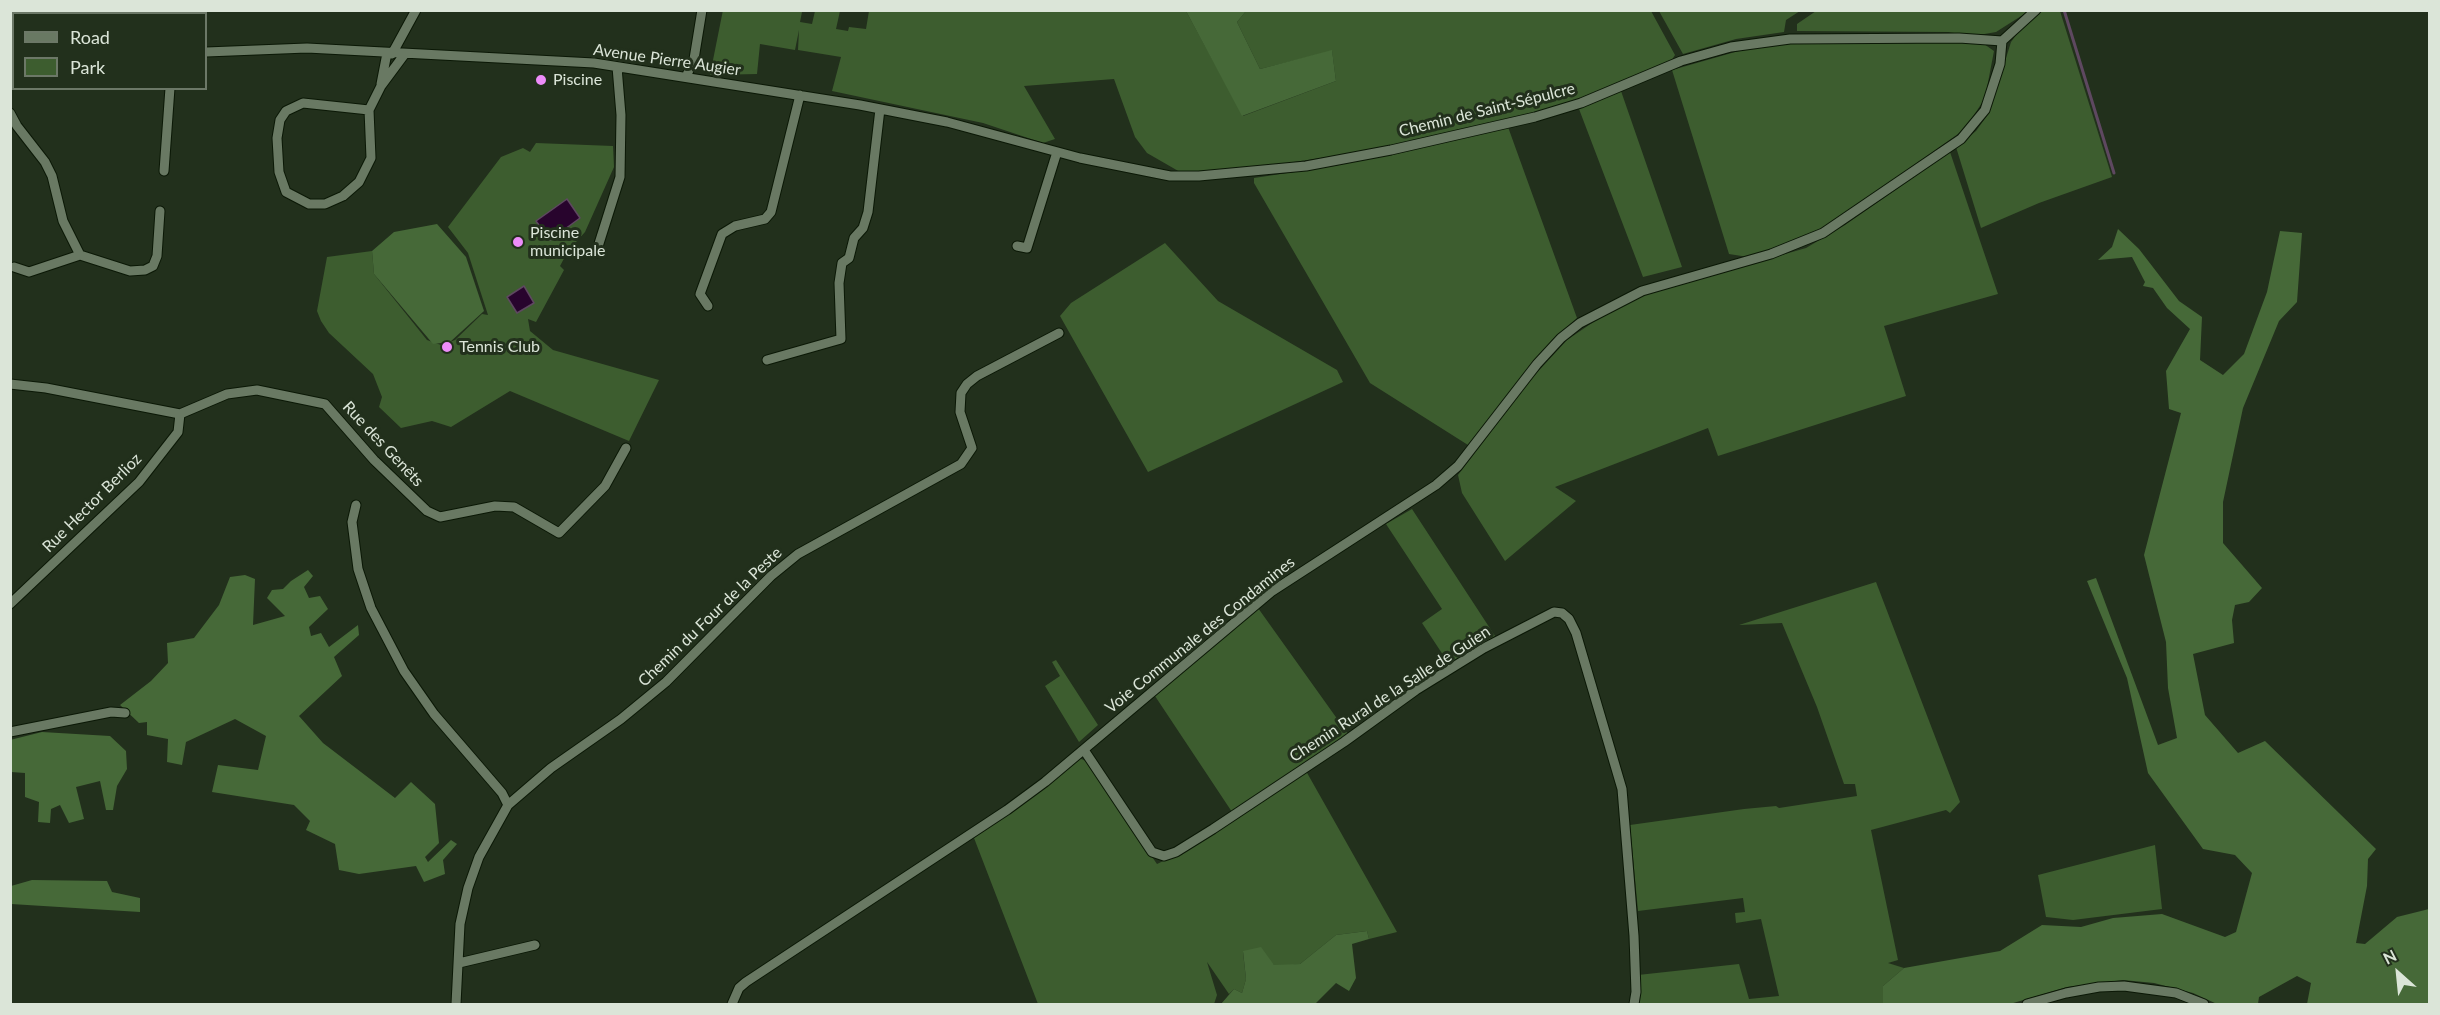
<!DOCTYPE html>
<meta charset="utf-8">
<style>
body{margin:0}
#map{position:relative;width:2440px;height:1015px;overflow:hidden;background:#22301c;font-family:Lato,sans-serif}
canvas{display:block}
.frame{position:absolute;inset:0;border:12px solid #dbe5d8;pointer-events:none}
.legend{position:absolute;left:12px;top:12px;width:195px;height:78px;box-sizing:border-box;background:#22301c;border:2px solid #6c7867;margin:0;padding:8px 10px;list-style:none;font-size:18px;color:#dbe5d8}
.legend li{display:flex;align-items:center;gap:12px;height:30px}
.legend b{width:30px;border:2px solid #6c7867}
.north{position:absolute;left:2368px;top:943px;width:60px;height:60px;-webkit-text-stroke:4px #22301c;paint-order:stroke;rotate:333deg;font-size:16px;font-weight:700;line-height:24px;text-align:center;color:#dbe5d8}
.north::after{content:'';display:block;margin:auto;width:21px;height:27px;background:#dbe5d8;clip-path:polygon(50% 0,100% 100%,50% 72%,0 100%)}
</style>
<div id="map">
<canvas width="2440" height="1015"></canvas>
<div class="frame"></div>
<ul class="legend">
<li><b style="height:8px;background:#697963"></b>Road</li>
<li><b style="height:16px;background:#3d5d2f"></b>Park</li>
</ul>
<div class="north">N</div>
</div>
<script>
const ctx = document.querySelector('canvas').getContext('2d');
ctx.lineJoin = 'round';
function fillPath(path, color) { ctx.fillStyle = color; ctx.fill(path, 'evenodd'); }
const poly = rows => new Path2D(rows.map(r => 'M' + r).join(''));
function stroke(path, color, width, dash) { ctx.strokeStyle = color; ctx.lineWidth = width; ctx.lineCap = dash ? 'butt' : 'round'; ctx.setLineDash(dash || []); ctx.stroke(path); }
function drawText(font, color, halo, rows, align = 'center') {
  ctx.font = font + ' Lato,sans-serif'; ctx.lineWidth = 6; ctx.setLineDash([]); ctx.textBaseline = 'middle'; ctx.strokeStyle = halo; ctx.fillStyle = color; for (const [text, x, y, turn = 0] of rows) {
    ctx.save(); ctx.translate(x, y); ctx.rotate((+turn || 0) * Math.PI / 180); ctx.textAlign = isNaN(turn) ? turn : align; if (halo) ctx.strokeText(text, 0, 0); ctx.fillText(text, 0, 0); ctx.restore();
  }
}
const green = poly([
 [723,10,794,11,802,12,800,22,812,24,815,11,840,11,836,29,848,31,849,27,866,29,869,11,1186,11,1243,116,1336,81,1332,51,1260,69,1237,22,1246,11,1651,11,1675,55,1671,61,1616,84,1576,100,1530,114,1361,152,1254,168,1180,172,1147,153,1135,137,1114,79,1024,86,1055,139,1043,143,983,123,832,91,841,57,798,50,799,30,795,50,760,44,757,74,710,75],
 [1659,11,1800,11,1786,20,1784,32,1736,39,1683,54],
 [1816,11,2029,11,1996,32,1973,36,1948,32,1797,31,1797,24],
 [2043,11,2060,11,2112,177,2039,203,1981,228,1956,147,1976,131,1989,113,2011,42,2025,23],
 [1961,42,1984,44,1994,51,1985,98,1965,129,1829,225,1806,237,1748,257,1729,254,1672,70,1749,48,1790,44],
 [1621,91,1682,267,1643,277,1579,109],
 [1508,127,1577,318,1553,339,1468,445,1370,383,1254,183,1254,178,1334,166],
 [536,143,613,146,614,167,585,232,568,251,560,266,564,270,536,322,528,319,530,331,553,350,659,380,629,441,510,391,451,427,432,421,401,428,379,407,382,397,373,374,329,333,321,321,317,311,327,257,372,251,374,274,427,340,441,345,455,340,482,314,488,315,468,253,448,227,501,157,523,148,530,152],
 [1950,152,1998,294,1884,326,1906,396,1718,456,1708,428,1555,487,1576,501,1505,561,1462,493,1458,475,1531,379,1567,340,1608,312,1646,294,1806,248,1845,225],
 [1165,243,1218,301,1337,370,1343,382,1148,472,1060,316,1071,303],
 [1412,509,1495,636,1449,664,1422,623,1442,609,1386,524],
 [1876,582,1960,802,1950,813,1946,810,1871,830,1898,960,1888,963,1904,968,1883,986,1883,1004,1638,1004,1638,975,1739,964,1749,999,1779,996,1761,919,1736,923,1735,913,1745,912,1743,898,1638,911,1630,825,1744,809,1776,806,1779,808,1857,796,1855,784,1844,784,1817,707,1782,623,1739,625],
 [1258,608,1348,734,1232,812,1155,696],
 [1056,660,1098,725,1079,742,1045,686,1060,676,1052,662],
 [1079,758,1086,761,1157,864,1178,854,1306,771,1397,932,1369,939,1367,931,1336,935,1300,964,1285,966,1274,965,1243,952,1246,979,1242,993,1234,989,1229,994,1207,962,1217,995,1214,1004,1038,1004,974,838,1012,812],
 [2155,845,2162,909,2073,920,2046,917,2038,875]
]);
const forest = poly([
 [1186,11,1246,11,1237,22,1260,69,1332,50,1336,81,1242,116],
 [437,224,466,257,484,311,450,342,433,344,374,274,372,251,394,232],
 [2118,229,2139,249,2179,301,2202,317,2200,360,2223,375,2244,354,2267,292,2280,231,2302,233,2297,302,2279,321,2243,408,2223,502,2223,543,2262,588,2249,602,2235,605,2232,620,2234,643,2193,654,2205,715,2238,753,2265,741,2376,849,2368,859,2367,886,2356,943,2365,944,2397,917,2429,909,2429,1004,2307,1004,2311,983,2297,976,2259,997,2258,1004,2217,1004,2193,993,2154,983,2123,980,2067,987,2010,1004,1883,1004,1883,986,1904,968,2000,951,2042,925,2081,927,2113,918,2162,914,2225,937,2236,932,2252,873,2235,855,2203,849,2148,773,2127,678,2087,581,2096,578,2158,745,2177,738,2168,688,2166,642,2144,555,2181,413,2169,409,2166,371,2190,329,2167,308,2153,288,2143,286,2145,282,2132,257,2098,260,2112,247],
 [308,570,313,576,304,587,309,598,320,596,328,609,309,627,311,636,321,633,329,647,358,625,359,635,334,657,342,676,299,716,323,743,395,798,411,782,435,804,439,843,425,857,428,862,451,840,457,844,443,860,445,874,424,882,416,866,359,874,339,870,335,844,306,830,310,821,294,805,212,792,218,765,258,770,266,736,235,719,186,742,182,765,167,762,168,739,147,735,147,722,139,723,120,705,151,681,168,663,167,643,194,638,219,605,230,577,245,575,255,579,253,625,285,616,267,598,272,590,283,589,291,581],
 [42,732,110,736,126,751,127,769,117,786,113,810,106,810,100,781,76,787,84,819,69,823,60,805,51,809,50,823,38,822,39,802,25,797,25,773,11,772,10,740],
 [32,880,107,881,112,892,140,898,140,912,11,904,11,886],
 [1367,931,1369,939,1352,944,1356,978,1349,991,1336,983,1315,1004,1221,1004,1234,989,1242,993,1246,979,1243,951,1261,947,1274,965,1300,964,1336,935]
]);
const water = poly([
 [567,199,580,218,550,240,536,221,567,199],
 [524,286,534,303,517,313,507,297,524,286]
]);
const stream = poly([
 [2064,10,2114,173]
]);
const street = poly([
 [19,10,23,14],
 [191,10,191,14],
 [32,14,39,10],
 [2002,41,2036,10],
 [206,52,307,48,594,63,860,105,947,122,1080,158,1170,176,1199,176,1306,166,1391,150,1535,117,1581,103,1681,61,1731,47,1790,39,1959,38,2002,41],
 [392,54,416,10],
 [10,58,14,58],
 [686,77,694,59,702,10],
 [381,84,387,53],
 [369,110,303,103,286,111,280,120,277,138,279,172,286,192,309,204,325,204,343,196,359,182,371,158,369,110,381,86,404,55],
 [10,113,17,126,45,162,52,176,63,221,80,255,130,271,145,270,153,266,157,256,160,211],
 [164,171,170,88],
 [1017,246,1027,248,1057,152],
 [596,253,620,177,621,115,617,67],
 [14,267,29,272,80,255],
 [708,306,700,294,722,234,735,226,765,219,771,212,800,95],
 [767,360,841,339,839,283,842,263,849,258,854,238,863,228,868,212,880,109],
 [10,384,46,388,180,414],
 [180,414,227,394,257,390,325,404,374,460,427,511,440,517,495,506,514,507,559,533,605,486,626,448],
 [356,505,352,522,358,569,371,608,404,671,434,714,502,793,508,805],
 [10,604,139,482,178,432,180,414],
 [10,732,111,712,125,713],
 [1084,750,1152,852,1164,856,1176,852,1213,829,1344,742,1416,690,1484,648,1554,612,1562,613,1569,619,1576,633,1622,789,1634,936,1636,992,1634,1004],
 [459,963,535,945],
 [456,1004,460,924,468,888,479,857,508,805,551,768,621,719,666,682,771,576,798,554,961,464,972,448,960,412,961,393,967,384,977,376,1059,333],
 [732,1004,739,988,746,982,1007,810,1045,782,1271,592,1436,485,1458,466,1537,364,1561,338,1580,323,1642,291,1771,254,1823,233,1961,139,1985,110,2000,64,2002,41],
 [2027,1004,2066,993,2099,987,2124,986,2176,993,2204,1004]
]);
const markers = [
 [541,80,6,"#ed8cf9"],
 [518,242,6,"#ed8cf9"],
 [447,347,6,"#ed8cf9"]
];
const streetNames = [
 ["Avenue Pierre Augier",667,60,8],
 ["Chemin de Saint-Sépulcre",1487,110,-14],
 ["Rue des Genêts",383,444,47],
 ["Rue Hector Berlioz",92,503,-45],
 ["Chemin du Four de la Peste",710,617,-44],
 ["Voie Communale des Condamines",1200,635,-39],
 ["Chemin Rural de la Salle de Guien",1390,694,-33]
];
const poiNames = [
 ["Piscine",553,80],
 ["Piscine",530,233],
 ["municipale",530,251],
 ["Tennis Club",459,347]
];
fillPath(green, '#3d5d2f');
fillPath(forest, '#466938');
fillPath(water, '#28042d');
stroke(water, '#5e4860', 1.5);
stroke(stream, '#5e4860', 3);
stroke(street, '#0b1806', 11);
stroke(street, '#697963', 9);
for (const [x, y, r, color] of markers) { const dot = new Path2D(); dot.arc(x, y, r, 0, 2 * Math.PI); ctx.fillStyle = color; ctx.fill(dot); stroke(dot, '#22301c', 2); }
drawText('16px', '#dbe5d8', '#22301c', streetNames);
drawText('16px', '#dbe5d8', '#22301c', poiNames, 'left');
</script>
